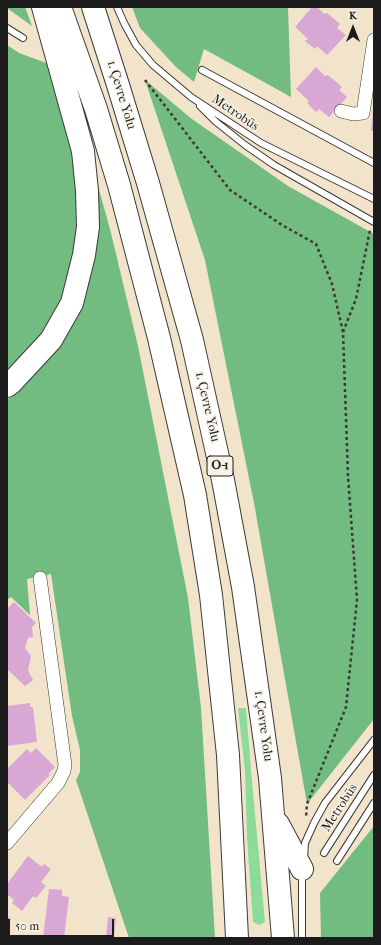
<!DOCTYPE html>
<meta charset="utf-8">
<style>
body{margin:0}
#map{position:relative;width:381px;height:945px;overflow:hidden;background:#f1e4ca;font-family:"IM FELL French Canon",serif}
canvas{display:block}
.frame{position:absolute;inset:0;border:8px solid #1c1c1c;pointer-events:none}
.north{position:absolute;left:333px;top:8px;width:40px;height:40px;-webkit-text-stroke:3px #f7f3e8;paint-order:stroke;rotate:0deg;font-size:11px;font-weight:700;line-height:16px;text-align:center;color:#1c1c1c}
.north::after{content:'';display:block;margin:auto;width:14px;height:18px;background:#1c1c1c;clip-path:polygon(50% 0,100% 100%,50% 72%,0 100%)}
.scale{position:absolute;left:8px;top:919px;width:106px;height:18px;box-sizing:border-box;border:2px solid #1c1c1c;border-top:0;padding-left:5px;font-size:12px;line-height:14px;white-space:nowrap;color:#1c1c1c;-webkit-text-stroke:3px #f7f3e8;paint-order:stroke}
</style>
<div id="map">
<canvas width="381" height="945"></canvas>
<div class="frame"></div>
<div class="north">K</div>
<div class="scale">50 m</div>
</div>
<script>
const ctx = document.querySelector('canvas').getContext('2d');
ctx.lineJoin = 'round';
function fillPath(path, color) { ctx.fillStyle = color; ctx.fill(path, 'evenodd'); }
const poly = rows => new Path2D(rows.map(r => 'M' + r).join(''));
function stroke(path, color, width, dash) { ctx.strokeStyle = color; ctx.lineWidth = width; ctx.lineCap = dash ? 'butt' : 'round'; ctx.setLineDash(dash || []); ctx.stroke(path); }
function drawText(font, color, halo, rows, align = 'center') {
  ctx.font = font + ' "IM FELL French Canon",serif'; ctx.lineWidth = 3; ctx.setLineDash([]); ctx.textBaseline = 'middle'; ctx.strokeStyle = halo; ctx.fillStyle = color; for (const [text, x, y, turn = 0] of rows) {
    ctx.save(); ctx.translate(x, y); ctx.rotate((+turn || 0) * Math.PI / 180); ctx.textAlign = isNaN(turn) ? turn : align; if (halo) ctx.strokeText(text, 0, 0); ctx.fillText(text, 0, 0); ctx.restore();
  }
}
const green = poly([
 [238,708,246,708,251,770,265,922,259,925,253,922,247,838,245,771]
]);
const forest = poly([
 [7,7,25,7,32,26,7,8],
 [132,7,288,7,291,97,204,49,194,82,176,67,140,28],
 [7,45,19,53,52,65,78,149,78,227,69,281,50,327,7,372],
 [145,80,192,119,288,186,374,234,374,719,307,804,254,503,205,260],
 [98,186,111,233,138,346,188,598,201,708,215,938,129,938,76,780,80,772,80,750,72,716,51,574,27,579,30,615,11,597,7,600,7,400,41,368,69,331,87,283,98,239],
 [374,826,374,938,321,938,320,893]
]);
const building = poly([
 [312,7,317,7,324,14,327,13,340,24,337,28,346,35,327,55,317,46,315,49,305,41,308,39,295,27],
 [316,67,325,76,328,75,342,87,339,90,347,97,329,117,319,109,316,112,307,103,309,101,296,89],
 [373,111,374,111,374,131,371,131],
 [14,602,36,623,32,627,33,637,28,638,25,648,31,656,28,670,33,680,25,686,7,669,7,609],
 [30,703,30,707,33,707,37,742,7,746,7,706],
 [36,748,55,767,48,774,50,775,25,800,7,782,7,769,27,749,31,753],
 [28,856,42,867,44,864,51,869,41,882,46,886,36,898,33,896,22,911,12,903,14,900,7,894,7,884],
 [49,889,62,890,62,896,69,897,64,938,43,938],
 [7,916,11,919,7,925],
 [108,917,116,918,114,938,106,938]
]);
const path = poly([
 [145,80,230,190,282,225,316,244,332,284,343,332,348,476,357,600,346,707,307,804,306,817],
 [343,332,356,299,370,230]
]);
const lane = poly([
 [117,7,124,23,136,45,153,65,191,97,261,143,374,199],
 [7,28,23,38],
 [202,70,374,163],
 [200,106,215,121,245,145,274,165,374,222],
 [324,853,374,775],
 [304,858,305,843,314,823,325,803,374,740],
 [337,861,374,803],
 [302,938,302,872]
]);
const street = poly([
 [341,111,353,114,363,113,374,40],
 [7,843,58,783,64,771,65,765,40,578]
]);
const highway = poly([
 [60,7,96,109,119,185,159,338,195,495,211,595,228,755,237,938],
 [93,7,118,85,148,183,192,340,223,480,243,587,270,778,283,938],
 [7,386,11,383,51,340,72,303,84,255,88,227,87,191,83,151,43,7],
 [278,824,302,869]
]);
const shields = [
 [220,466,26]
];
const shieldNames = [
 ["O-1",220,466]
];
const streetNames = [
 ["1. Çevre Yolu",121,95,73],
 ["Metrobüs",235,113,34],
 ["1. Çevre Yolu",207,407,77],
 ["1. Çevre Yolu",263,726,82],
 ["Metrobüs",340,808,-57]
];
fillPath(green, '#8ddb99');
fillPath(forest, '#72bb81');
fillPath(building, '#d8a7d3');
stroke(lane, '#3c3a36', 8);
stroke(street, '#3c3a36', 14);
stroke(highway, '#3c3a36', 24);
stroke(path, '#3c3a36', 2.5, [3, 3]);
stroke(lane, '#fff', 6);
stroke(street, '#fff', 13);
stroke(highway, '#fff', 22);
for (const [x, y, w] of shields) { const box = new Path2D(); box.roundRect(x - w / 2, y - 10, w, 20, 3); ctx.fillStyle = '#f7f3e8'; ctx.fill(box); stroke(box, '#1c1c1c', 1); }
drawText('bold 12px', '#1c1c1c', null, shieldNames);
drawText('13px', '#1c1c1c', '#f7f3e8', streetNames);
</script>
